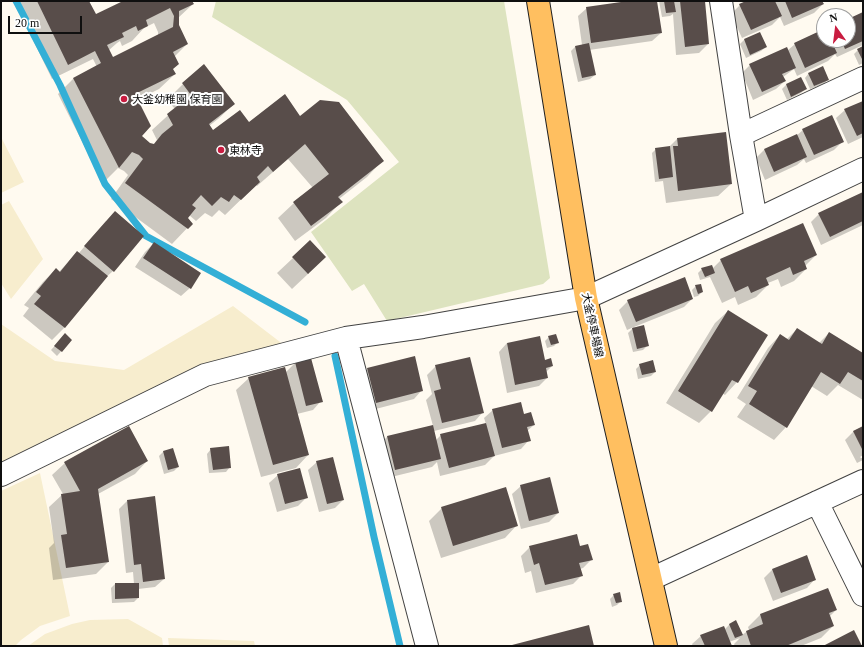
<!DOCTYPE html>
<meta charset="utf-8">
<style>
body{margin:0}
#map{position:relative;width:864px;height:647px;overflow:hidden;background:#fffaf0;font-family:Georgia,serif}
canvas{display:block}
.frame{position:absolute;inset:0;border:2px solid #0f0f0f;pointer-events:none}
.north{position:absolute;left:816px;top:8px;width:40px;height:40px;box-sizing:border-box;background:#fff;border:1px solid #9f9f9f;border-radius:50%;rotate:346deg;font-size:11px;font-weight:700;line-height:16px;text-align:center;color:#0f0f0f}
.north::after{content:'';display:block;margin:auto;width:14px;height:18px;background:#c91c40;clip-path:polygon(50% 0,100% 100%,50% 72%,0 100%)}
.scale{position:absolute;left:8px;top:16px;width:74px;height:18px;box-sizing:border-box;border:2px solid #0f0f0f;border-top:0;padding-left:5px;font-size:12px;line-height:14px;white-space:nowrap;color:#0f0f0f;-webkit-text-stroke:3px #fff;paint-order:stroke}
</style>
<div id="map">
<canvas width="864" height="647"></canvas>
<div class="frame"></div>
<div class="north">N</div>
<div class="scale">20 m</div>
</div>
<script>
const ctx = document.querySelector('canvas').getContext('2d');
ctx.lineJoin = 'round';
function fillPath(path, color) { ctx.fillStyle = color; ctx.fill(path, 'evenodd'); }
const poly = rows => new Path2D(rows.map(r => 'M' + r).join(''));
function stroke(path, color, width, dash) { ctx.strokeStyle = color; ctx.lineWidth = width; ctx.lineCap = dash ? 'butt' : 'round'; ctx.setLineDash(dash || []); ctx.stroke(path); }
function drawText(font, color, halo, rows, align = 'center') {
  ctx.font = font + ' Georgia,"Noto Sans JP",serif'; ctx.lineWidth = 4; ctx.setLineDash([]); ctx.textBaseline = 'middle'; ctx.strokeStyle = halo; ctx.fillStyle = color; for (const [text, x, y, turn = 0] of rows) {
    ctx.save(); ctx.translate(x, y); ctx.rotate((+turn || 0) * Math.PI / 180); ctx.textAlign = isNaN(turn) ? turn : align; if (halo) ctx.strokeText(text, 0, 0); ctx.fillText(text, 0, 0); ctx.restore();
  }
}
const farmland = poly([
 [1,137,24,182,1,193],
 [9,201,43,259,11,299,1,283,1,205],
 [233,306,284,345,5,466,1,460,1,324,55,361,124,370],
 [40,473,70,616,40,626,21,640,15,646,1,646,1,491],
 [128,619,162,638,163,646,28,646,45,634,72,624,90,620],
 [168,638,254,641,255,646,169,646]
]);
const cemetery = poly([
 [216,1,504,1,550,278,543,284,387,321,364,284,352,291,311,232,399,162,347,100,212,17]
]);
const shadow = poly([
 [14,1,88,1,95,16,125,1,191,1,193,4,178,18,178,26,187,44,174,57,172,69,175,74,159,89,137,100,140,136,149,144,153,145,157,140,152,130,175,109,167,100,183,84,234,104,218,119,209,126,213,131,248,123,300,117,382,161,367,177,339,199,341,202,326,218,295,241,278,218,294,203,313,188,288,159,257,186,256,185,225,215,219,210,212,217,205,213,196,221,189,215,187,218,192,223,172,244,111,199,128,175,124,171,118,168,103,183,58,94,73,79,97,67,93,59,52,79],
 [154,23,158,32,158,35,107,61,108,51,117,43,120,41,122,46,132,41,144,28],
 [635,1,656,1,661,33,652,41,589,50,595,75,590,79,578,82,571,51,575,47,582,45,578,16,587,8],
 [659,1,704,1,708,44,699,53,676,55,673,14,670,16,662,17],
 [749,1,774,1,775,3,776,1,821,1,823,4,814,13,784,26,780,17,772,25,742,38,731,14,740,5],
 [863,13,863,45,837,57,835,54,828,61,797,76,794,69,783,77,785,81,776,89,753,100,742,73,750,65,787,51,795,44,824,30,824,40,848,40,848,20],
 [760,34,766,47,761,51,746,58,740,44,744,40],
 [863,47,863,63,859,65,854,54,859,49],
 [809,73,828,79,824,84,810,89,805,78],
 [800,78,805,89,801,93,787,100,782,89,786,85],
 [863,102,863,137,848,144,836,118,845,110],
 [803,130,842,142,834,150,806,163,804,159,797,165,765,180,756,158,764,150,796,136],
 [677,139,731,184,718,196,666,203,663,181,655,182,652,153,656,149,668,148],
 [863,194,863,225,821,245,811,222,819,214],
 [106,221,113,271,104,279,64,328,52,340,23,316,29,308,24,305,43,282,56,269,59,272,77,252,79,253],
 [154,243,190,288,181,296,135,267,145,252],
 [816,255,805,266,806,269,794,281,781,287,778,279,768,283,768,285,756,297,738,305,735,297,722,303,710,277,700,280,698,273,702,269,712,269,721,260],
 [293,258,309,273,292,289,277,273],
 [696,286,702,292,698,296,694,297,692,290],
 [692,299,684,307,634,327,647,346,643,350,633,352,628,333,634,327,627,330,619,310,628,301],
 [728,311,737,382,725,395,722,393,711,411,699,423,666,403,715,323],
 [797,329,819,343,829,333,863,354,863,400,838,385,827,396,811,386,786,427,774,440,737,417,746,404,737,398,768,348,780,335,787,339],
 [549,337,558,342,554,346,547,348,545,341],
 [61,339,71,340,57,356,51,350],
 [507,343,552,366,546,372,547,378,539,386,507,393,499,352],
 [295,363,321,401,313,410,297,414,308,455,296,468,261,477,236,390,249,378,285,373],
 [640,365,655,372,651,376,638,379,636,369],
 [436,366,483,412,475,421,434,431,436,440,441,435,486,424,484,418,493,410,523,415,534,425,527,431,529,440,521,449,494,456,485,465,440,476,437,462,432,467,387,478,379,445,387,437,433,426,426,400,432,394,427,375],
 [368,369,422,390,414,399,368,411,359,377],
 [863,427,863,455,860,457,861,458,863,458,863,460,857,463,845,440,854,431],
 [211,449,230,467,226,472,209,473,207,454],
 [172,450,178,467,174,471,164,474,159,456,163,452],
 [147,461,135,474,98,494,108,562,96,574,53,580,49,548,54,543,49,507,63,494,52,475,65,463],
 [317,462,343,500,335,508,319,512,308,470],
 [278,475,306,498,298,506,277,512,269,483],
 [521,486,558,513,549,522,521,529,512,494],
 [127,501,164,579,155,587,138,589,138,598,134,602,112,603,111,588,115,584,134,584,133,572,126,573,119,509],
 [442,508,517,525,505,538,441,558,429,521],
 [530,547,580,548,592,559,583,568,580,569,582,575,573,584,536,593,531,571,525,573,521,556],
 [772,570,815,579,807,588,773,601,764,578],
 [828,589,836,610,830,616,833,626,821,638,801,646,735,646,734,644,740,638,729,642,731,646,693,646,692,644,701,636,724,630,729,625,736,622,742,635,749,630,748,627,760,615],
 [614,595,621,601,617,605,612,607,610,599]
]);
const stream = poly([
 [16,1,60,85,105,184,146,236,305,322],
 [335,356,374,537,400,646]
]);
const building = poly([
 [37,1,89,1,96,14,123,1,192,1,194,4,179,11,179,25,188,44,173,52,179,64,173,69,176,74,135,94,151,126,142,136,150,143,154,144,162,134,173,125,167,114,191,95,182,83,204,64,235,104,209,124,213,130,240,110,249,122,285,94,300,116,320,100,339,102,384,161,338,197,343,202,311,226,293,202,329,174,305,144,273,172,268,166,257,177,260,182,241,200,234,195,229,202,221,197,212,206,201,195,192,205,196,208,188,218,193,224,188,229,125,183,143,159,139,155,132,152,119,168,73,78,101,63,95,51,68,65],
 [170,8,174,16,173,27,113,57,107,45,124,37,122,33,136,26,138,31,148,26,146,20],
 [628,1,657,1,662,33,591,43,586,7],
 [664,1,674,1,676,12,666,13],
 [680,1,705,1,709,44,685,47],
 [746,1,775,1,782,16,751,30,739,4],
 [785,1,822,1,824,4,792,18],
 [863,12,863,41,845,49,841,40,848,40,848,19],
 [824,29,824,40,831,40,837,53,805,68,794,43],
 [760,32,767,47,750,55,744,39],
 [589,43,596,75,582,78,575,46],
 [863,46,863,61,857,49],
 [787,47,796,68,782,74,786,81,762,92,749,64],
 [823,66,829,80,814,86,808,73],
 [801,77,807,89,791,97,786,84],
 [863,101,863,133,857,136,844,109],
 [832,115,844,142,814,155,802,129],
 [726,132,732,184,678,191,673,146,678,146,677,138],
 [797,134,807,157,774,172,764,149],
 [670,146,673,177,659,179,655,148],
 [863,192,863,221,830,237,818,213],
 [115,211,144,236,114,272,84,246],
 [803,223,817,255,804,261,807,269,793,275,790,267,766,278,769,285,751,293,748,286,735,292,720,259],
 [310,240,326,257,308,274,292,257],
 [154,242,201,273,191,289,143,258],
 [77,251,108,276,65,328,34,304,41,296,36,292,56,268,60,272],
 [712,265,715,273,705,277,701,268],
 [685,277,693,299,636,322,627,300],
 [701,284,703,292,698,294,695,285],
 [728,310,768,335,738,383,732,380,712,412,678,391],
 [644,325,649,346,637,349,632,328],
 [797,328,822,344,829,332,863,353,863,381,848,372,840,384,821,372,787,428,749,404,757,391,748,386,780,334,789,340],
 [65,333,72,340,62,352,54,346],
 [556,334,559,343,551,345,548,336],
 [540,336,545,360,551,358,553,366,546,368,548,378,515,385,507,343],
 [415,356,423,391,376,403,367,368],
 [470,357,484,413,442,423,434,391,441,389,435,365],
 [311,358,323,402,306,406,295,362],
 [653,360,656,372,642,375,639,364],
 [285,367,309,455,273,465,248,377],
 [521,402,524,414,531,412,535,425,527,427,531,441,502,448,492,409],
 [486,423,495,456,449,468,440,434],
 [433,425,441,459,395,470,387,436],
 [129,426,148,461,98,489,109,562,66,568,61,535,67,534,61,494,80,491,64,462],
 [863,426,863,451,853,431],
 [229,446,231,468,213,470,210,448],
 [173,448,179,467,168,470,163,451],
 [333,457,344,500,327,504,316,461],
 [300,468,308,498,285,504,277,474],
 [550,477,559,513,529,521,520,485],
 [506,487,518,526,453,546,441,507],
 [155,496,165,579,143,582,141,564,134,565,127,500],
 [577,534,580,546,588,544,593,560,579,563,583,576,545,585,539,563,534,565,529,546],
 [807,555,816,580,781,593,772,569],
 [115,583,139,583,139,598,115,599],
 [828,588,837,610,829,613,834,626,786,646,751,646,746,631,763,624,760,614],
 [620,592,622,602,616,603,613,594],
 [736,620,743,635,735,638,729,624],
 [589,625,594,646,512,646,512,645],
 [724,626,732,646,705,646,700,635],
 [854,630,862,646,823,646]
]);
const minor = poly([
 [721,1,741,135,756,220],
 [741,135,863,78],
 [346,338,427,646],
 [1,475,205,375,346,338,423,327,586,298,756,220,863,169],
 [817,502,863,595],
 [651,579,863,481]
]);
const major = poly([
 [538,1,586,298,666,646]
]);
const markers = [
 [124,99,4,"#c91c40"],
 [221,150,4,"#c91c40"]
];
const poiNames = [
 ["大釜幼稚園 保育園",132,99],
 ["東林寺",229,150]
];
const streetNames = [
 ["大釜停車場線",593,325,78]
];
fillPath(farmland, '#f7edce');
fillPath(cemetery, '#dde3bf');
fillPath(shadow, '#0003');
stroke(stream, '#33afd6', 7);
fillPath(building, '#584d4a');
stroke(minor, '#424242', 24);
stroke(major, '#202020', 24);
stroke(minor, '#fff', 22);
stroke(major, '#ffbf60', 22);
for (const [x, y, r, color] of markers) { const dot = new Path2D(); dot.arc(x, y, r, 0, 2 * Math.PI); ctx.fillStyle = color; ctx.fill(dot); stroke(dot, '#fff', 1.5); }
drawText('11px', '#0f0f0f', '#fff', poiNames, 'left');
drawText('11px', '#0f0f0f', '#fff', streetNames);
</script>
